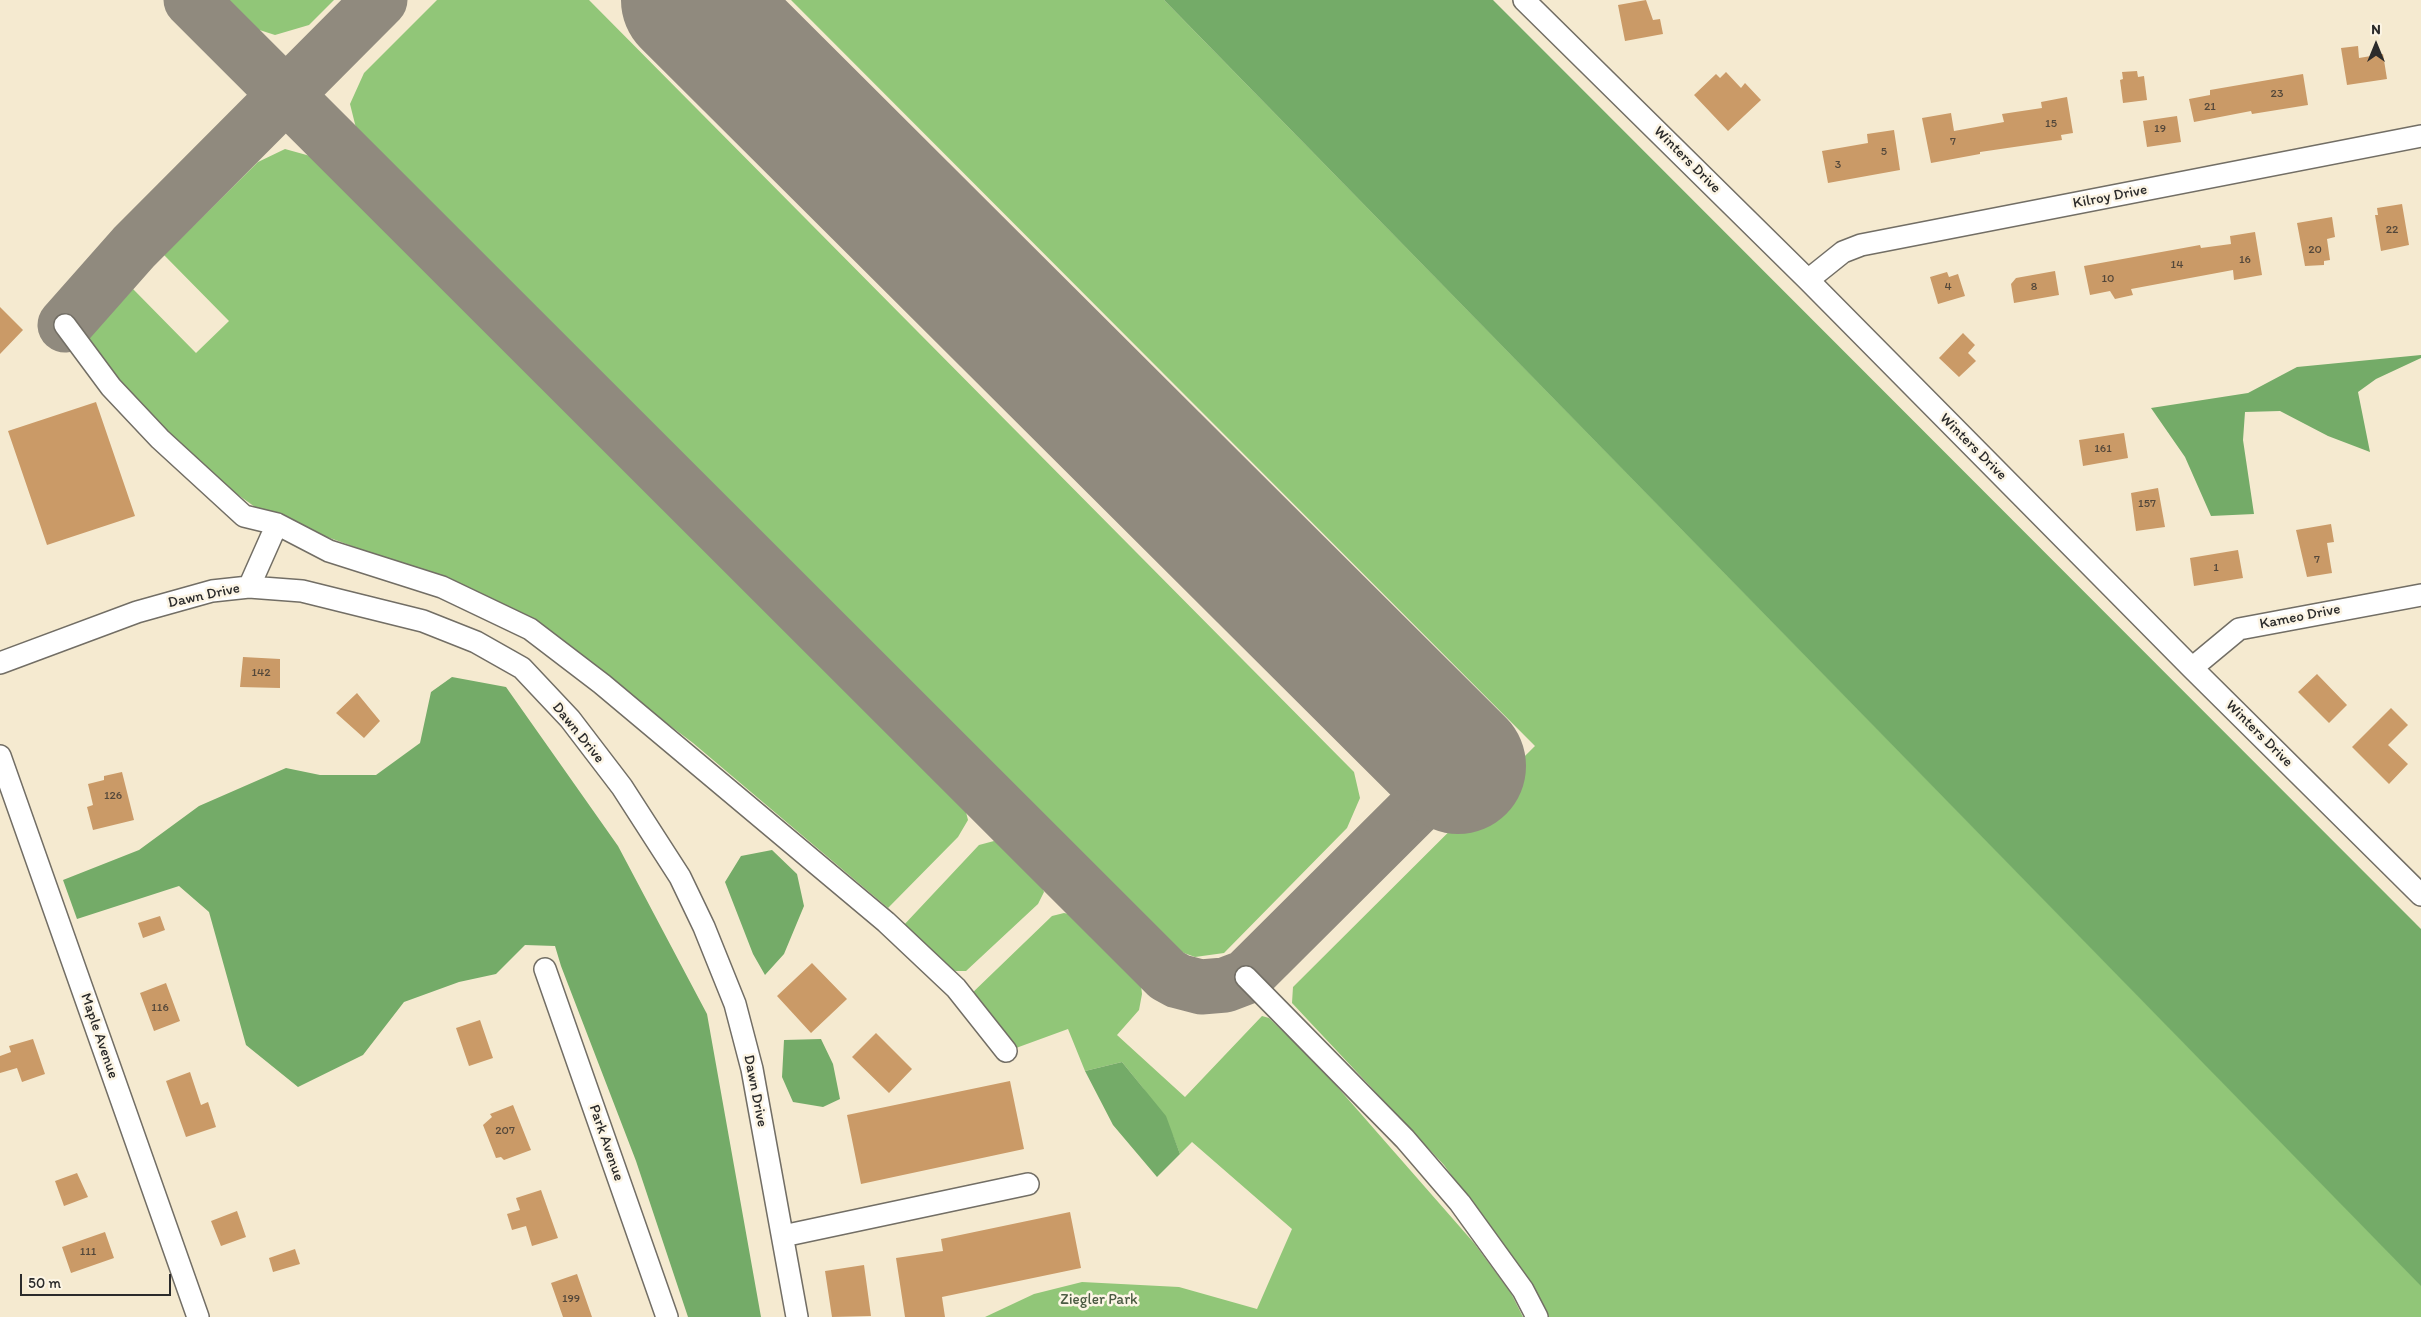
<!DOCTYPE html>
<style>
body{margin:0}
#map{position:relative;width:2421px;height:1317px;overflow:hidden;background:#f5ead0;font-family:Itim,sans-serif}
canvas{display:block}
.north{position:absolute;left:2351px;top:20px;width:50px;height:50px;-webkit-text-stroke:4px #fcf5e5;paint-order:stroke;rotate:0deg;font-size:14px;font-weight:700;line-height:20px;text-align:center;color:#2b2b2b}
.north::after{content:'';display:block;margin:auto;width:18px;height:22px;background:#2b2b2b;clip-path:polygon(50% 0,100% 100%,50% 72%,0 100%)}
.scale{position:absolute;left:20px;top:1274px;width:151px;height:22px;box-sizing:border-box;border:2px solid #2b2b2b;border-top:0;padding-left:6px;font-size:15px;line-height:18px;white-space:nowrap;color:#2b2b2b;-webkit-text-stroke:4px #fcf5e5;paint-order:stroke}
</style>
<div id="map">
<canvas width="2421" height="1317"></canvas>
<div class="north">N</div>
<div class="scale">50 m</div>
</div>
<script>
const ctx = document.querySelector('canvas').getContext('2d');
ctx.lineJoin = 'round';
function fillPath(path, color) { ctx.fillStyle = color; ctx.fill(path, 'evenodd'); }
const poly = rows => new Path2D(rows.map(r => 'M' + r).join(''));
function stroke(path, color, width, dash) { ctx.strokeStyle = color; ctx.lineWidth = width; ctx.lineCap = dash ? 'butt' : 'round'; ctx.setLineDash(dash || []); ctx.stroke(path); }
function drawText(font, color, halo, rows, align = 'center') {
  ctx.font = font + ' Itim,sans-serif'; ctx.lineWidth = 5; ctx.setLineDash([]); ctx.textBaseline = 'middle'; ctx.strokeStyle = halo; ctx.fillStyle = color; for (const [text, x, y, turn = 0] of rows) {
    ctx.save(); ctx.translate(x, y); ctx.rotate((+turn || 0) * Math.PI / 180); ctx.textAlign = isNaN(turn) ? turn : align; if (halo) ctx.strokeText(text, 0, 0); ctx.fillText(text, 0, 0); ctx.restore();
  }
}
const green = poly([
 [220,0,334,0,309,25,275,35,244,25],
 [437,0,589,0,1354,772,1360,798,1347,828,1224,953,1195,957,1162,945,358,136,350,104,364,73],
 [791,0,1164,0,2421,1285,2421,1317,1548,1317,1531,1285,1444,1165,1292,1003,1293,987,1535,746],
 [285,149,321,159,963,800,968,820,958,837,888,908,693,743,554,638,463,587,265,514,217,480,120,386,85,339,133,289,196,353,229,321,164,255,258,162],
 [994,841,1011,846,1036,873,1044,892,1038,904,966,971,956,971,941,967,902,927,979,845],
 [1064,913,1083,917,1140,976,1142,994,1139,1010,1117,1035,1185,1097,1262,1016,1269,1018,1319,1066,1474,1243,1511,1293,1523,1317,985,1317,1034,1294,1082,1282,1179,1287,1257,1309,1292,1229,1192,1142,1180,1154,1173,1136,1143,1088,1122,1062,1085,1071,1068,1029,1016,1048,969,996,1052,916]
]);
const forest = poly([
 [1164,0,1493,0,2421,929,2421,1286],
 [2421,355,2421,358,2376,379,2358,392,2370,452,2328,436,2280,411,2245,412,2243,440,2254,514,2211,516,2185,457,2151,408,2248,393,2297,367],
 [452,677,506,687,618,846,707,1014,761,1317,688,1317,636,1161,561,966,555,946,525,945,496,974,459,982,404,1002,363,1055,298,1087,246,1045,209,912,179,886,77,919,63,880,139,850,199,806,286,768,320,775,376,775,420,743,431,692],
 [772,850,797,874,804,906,784,954,765,975,753,954,725,882,741,856],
 [821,1039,833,1064,840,1099,823,1107,793,1102,782,1077,784,1040],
 [1122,1062,1166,1116,1180,1154,1157,1177,1113,1125,1085,1071]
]);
const taxiway = poly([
 [191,0,1167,975,1178,981,1201,987,1225,985,1246,977,1458,766],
 [65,325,134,247,380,0]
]);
const runway = poly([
 [689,0,1458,766]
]);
const building = poly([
 [1646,0,1653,20,1660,19,1663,34,1625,41,1618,5],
 [2358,46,2359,58,2383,54,2387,79,2347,85,2341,48],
 [2137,71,2138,77,2144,76,2147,100,2123,103,2120,80,2123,79,2122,72],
 [1726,72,1741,88,1745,83,1761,100,1728,131,1694,95,1716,74,1720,78],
 [2303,74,2308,105,2252,114,2251,111,2194,122,2189,99,2210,95,2210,90],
 [2067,97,2073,133,2061,135,2062,140,1980,152,1980,154,1931,163,1922,118,1951,113,1954,131,2004,122,2002,114,2042,108,2041,102],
 [2177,116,2181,142,2147,147,2143,121],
 [1894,130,1900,170,1828,183,1822,151,1868,143,1867,134],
 [2402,204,2409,245,2381,251,2375,215,2378,215,2377,208],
 [2332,217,2335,237,2327,239,2330,260,2324,261,2324,265,2305,266,2297,223],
 [2255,232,2262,275,2234,280,2233,270,2131,289,2133,295,2115,299,2110,291,2090,295,2084,266,2200,245,2201,248,2231,244,2230,236],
 [2055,271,2059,295,2014,303,2011,284,2016,278],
 [1947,272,1949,277,1958,274,1965,296,1938,304,1930,277],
 [0,307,23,330,0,354],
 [1963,333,1975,345,1968,353,1976,361,1959,377,1939,358],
 [96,402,135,516,47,545,8,431],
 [2124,433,2128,458,2083,466,2079,440],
 [2158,488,2165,527,2136,531,2131,493],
 [2331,524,2334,542,2327,543,2332,573,2307,577,2296,530],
 [2238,550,2243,578,2194,586,2190,558],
 [243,657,280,659,280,688,240,687],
 [2317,674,2347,705,2329,723,2298,692],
 [357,693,380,721,364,738,336,713],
 [2391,708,2408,725,2388,745,2408,764,2389,784,2352,747],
 [122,772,134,820,93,830,87,807,93,805,88,784,104,780,104,776],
 [160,916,165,930,143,938,138,923],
 [812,963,847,999,811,1033,777,996],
 [166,983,180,1021,154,1031,140,993],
 [480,1020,493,1058,469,1066,456,1028],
 [876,1033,912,1069,889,1093,852,1057],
 [33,1039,45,1074,22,1082,17,1068,0,1073,0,1056,11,1052,9,1046],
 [190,1072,201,1105,208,1102,216,1127,186,1137,166,1081],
 [1010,1081,1024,1149,861,1184,847,1115],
 [513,1105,531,1150,504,1160,501,1157,496,1158,483,1125,492,1117,490,1114],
 [77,1173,88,1197,64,1206,55,1181],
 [541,1190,558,1238,532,1246,526,1226,512,1230,507,1214,520,1210,516,1198],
 [237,1211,246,1237,221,1246,211,1221],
 [1070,1212,1081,1268,942,1297,945,1317,905,1317,896,1258,943,1251,941,1239],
 [105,1232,114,1258,71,1273,62,1247],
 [295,1249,300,1264,273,1272,269,1258],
 [864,1265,871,1316,832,1317,825,1271],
 [577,1274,592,1317,563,1317,551,1283]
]);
const minor = poly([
 [1524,0,1808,280,2192,668,2421,895],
 [1808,280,1843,252,1861,245,2421,136],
 [65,325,111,387,160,439,244,516,277,524,329,551,442,587,530,629,602,684,886,922,956,988,1006,1051],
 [249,587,277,524],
 [0,663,137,612,212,591,249,587,302,591,423,621,476,642,522,668,570,719,622,787,680,877,704,927,735,1004,752,1069,797,1317],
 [2192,668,2239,629,2421,595],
 [0,756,198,1317],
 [545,969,667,1317],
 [1246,977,1405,1139,1460,1203,1523,1290,1537,1317],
 [783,1236,1028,1184]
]);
const numberNames = [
 ["23",2277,94],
 ["21",2210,107],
 ["15",2051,124],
 ["19",2160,129],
 ["7",1953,142],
 ["5",1884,152],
 ["3",1838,165],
 ["22",2392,230],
 ["20",2315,250],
 ["16",2245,260],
 ["14",2177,265],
 ["10",2108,279],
 ["4",1948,287],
 ["8",2034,287],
 ["161",2103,449],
 ["157",2147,504],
 ["7",2317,560],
 ["1",2216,568],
 ["142",261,673],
 ["126",113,796],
 ["116",160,1008],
 ["207",505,1131],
 ["111",88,1252],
 ["199",571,1299]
];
const streetNames = [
 ["Winters Drive",1687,160,45],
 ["Kilroy Drive",2110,197,-11],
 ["Winters Drive",1973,447,45],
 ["Dawn Drive",204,596,-12],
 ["Kameo Drive",2300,617,-11],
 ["Dawn Drive",578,733,51],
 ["Winters Drive",2259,734,45],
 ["Maple Avenue",99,1036,71],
 ["Dawn Drive",755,1091,79],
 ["Park Avenue",606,1143,71]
];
const parkNames = [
 ["Ziegler Park",1099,1300]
];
fillPath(green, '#91c678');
fillPath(forest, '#74ab68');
stroke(taxiway, '#908a7e', 55);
stroke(runway, '#908a7e', 136);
fillPath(building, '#ca9a67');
stroke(minor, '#726e65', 24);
stroke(minor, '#fff', 21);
drawText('12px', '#53473a', null, numberNames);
drawText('15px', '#2b2b2b', '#fcf5e5', streetNames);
drawText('15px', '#4a5a42', '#fcf5e5', parkNames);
</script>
